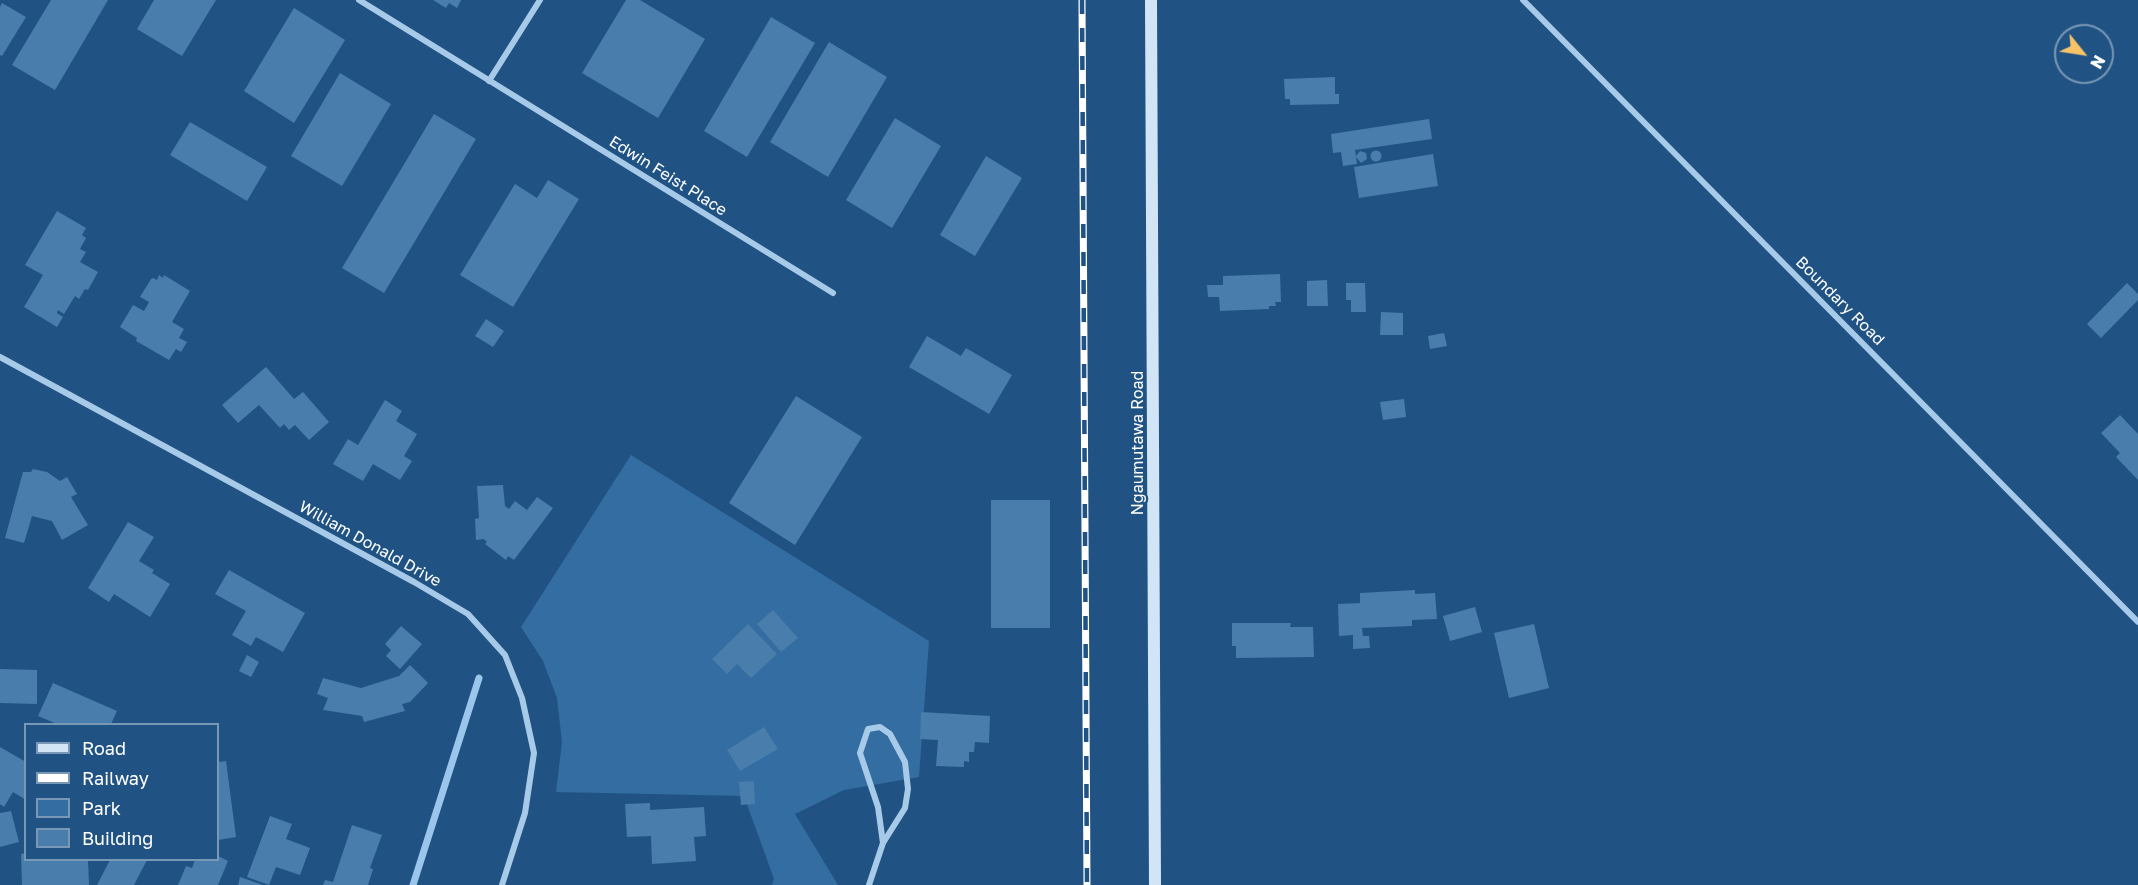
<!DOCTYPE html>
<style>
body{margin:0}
#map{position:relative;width:2138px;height:885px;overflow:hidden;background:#205384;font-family:"Golos Text",sans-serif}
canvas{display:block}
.legend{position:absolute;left:24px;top:723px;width:195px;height:138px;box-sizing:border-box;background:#205384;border:2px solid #7998b5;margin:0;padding:8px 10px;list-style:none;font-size:18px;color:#fff}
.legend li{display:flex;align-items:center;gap:12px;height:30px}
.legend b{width:30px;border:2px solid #7998b5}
.north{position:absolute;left:2054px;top:24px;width:60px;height:60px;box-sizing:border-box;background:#205384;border:2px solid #7998b5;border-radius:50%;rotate:120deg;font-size:16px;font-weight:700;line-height:24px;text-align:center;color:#fff}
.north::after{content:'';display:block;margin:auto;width:21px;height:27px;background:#f7c367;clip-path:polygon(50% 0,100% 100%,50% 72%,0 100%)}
</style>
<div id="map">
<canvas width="2138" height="885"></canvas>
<ul class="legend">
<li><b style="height:8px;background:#d2e5f7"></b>Road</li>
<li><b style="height:8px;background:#fff"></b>Railway</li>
<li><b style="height:16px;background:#336da1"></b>Park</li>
<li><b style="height:16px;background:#487dac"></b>Building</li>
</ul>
<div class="north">N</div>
</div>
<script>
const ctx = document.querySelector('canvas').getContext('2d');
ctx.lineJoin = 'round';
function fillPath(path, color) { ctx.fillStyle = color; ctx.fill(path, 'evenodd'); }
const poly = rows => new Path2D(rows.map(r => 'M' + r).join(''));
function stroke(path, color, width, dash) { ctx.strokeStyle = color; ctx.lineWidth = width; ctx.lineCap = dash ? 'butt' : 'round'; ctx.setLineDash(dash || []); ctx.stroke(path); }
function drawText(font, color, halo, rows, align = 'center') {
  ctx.font = font + ' "Golos Text",sans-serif'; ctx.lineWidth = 4.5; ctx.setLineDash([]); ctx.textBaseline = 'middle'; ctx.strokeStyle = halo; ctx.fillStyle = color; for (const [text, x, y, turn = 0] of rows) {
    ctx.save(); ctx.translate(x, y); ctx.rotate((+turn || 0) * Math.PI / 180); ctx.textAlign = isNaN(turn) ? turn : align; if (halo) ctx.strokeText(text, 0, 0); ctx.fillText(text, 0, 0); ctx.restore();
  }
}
const green = poly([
 [631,455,929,641,919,777,844,790,795,814,838,885,772,885,774,879,744,796,556,792,562,742,557,698,543,661,521,627]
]);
const stream = poly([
 [413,885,479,678]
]);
const building = poly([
 [51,0,108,0,55,90,12,65],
 [154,0,216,0,182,56,137,29],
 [433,0,461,0,457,8,449,3,446,8],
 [626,0,640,0,705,39,658,118,582,73],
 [2,3,26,17,2,56,0,55,0,7],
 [294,8,345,40,294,123,244,91],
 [771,17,815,43,747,157,704,131],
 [829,42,887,77,828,177,770,142],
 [340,73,391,104,342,186,291,156],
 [1335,77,1335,94,1339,94,1339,104,1290,105,1290,99,1285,99,1284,79],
 [434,114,476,139,384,293,342,268],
 [895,118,941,146,892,228,846,200],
 [1429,119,1432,139,1355,150,1356,156,1360,151,1366,153,1367,159,1361,163,1356,157,1357,164,1343,166,1341,152,1333,153,1331,134],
 [190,122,267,167,247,201,170,155],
 '1370.5 156a5.5 5.5 0 1 1 11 0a5.5 5.5 0 1 1-11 0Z',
 [1433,154,1438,186,1359,198,1354,167],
 [986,156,1022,178,975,256,940,235],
 [548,180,579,199,513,307,460,275,515,184,537,198],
 [57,211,86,228,82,235,86,238,80,249,86,252,80,262,98,272,88,290,85,289,79,299,75,296,64,314,58,310,57,313,63,317,57,327,24,307,43,275,25,265],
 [1280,274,1281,302,1275,302,1276,306,1269,306,1269,309,1220,311,1219,297,1208,297,1207,285,1223,285,1223,276],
 [159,275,163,278,164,275,190,291,172,322,184,329,179,338,187,342,181,352,176,349,169,360,136,341,137,338,120,327,133,305,144,311,149,302,140,297,151,279,153,278,157,280],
 [1327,280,1328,306,1307,306,1307,281],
 [1346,283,1365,283,1366,312,1351,312,1351,300,1346,300],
 [2127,283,2138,294,2138,300,2101,338,2087,324],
 [1381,312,1403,313,1403,335,1380,335],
 [486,319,504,331,493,347,475,336],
 [1444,333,1447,346,1430,349,1428,336],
 [927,336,961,356,966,348,1012,375,989,414,909,367],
 [266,367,294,399,303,392,329,422,309,440,295,425,289,430,284,424,280,428,259,405,238,423,222,405],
 [796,396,862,437,795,545,729,503],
 [1404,399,1406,417,1383,420,1380,402],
 [385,400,402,411,396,421,417,434,404,456,412,461,400,480,373,464,363,481,333,464,348,439,358,445],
 [2120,415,2138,434,2138,480,2116,457,2120,453,2101,433],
 [33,469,47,472,60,481,67,477,77,494,71,497,88,525,62,540,52,521,32,516,24,543,5,538,23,472,31,472],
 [503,485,505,506,509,509,515,501,527,510,537,497,553,508,514,560,508,556,506,560,485,544,487,542,484,539,476,540,475,519,479,518,477,486],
 [991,500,1050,500,1050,628,991,628],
 [128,522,154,537,139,561,154,570,152,573,170,584,150,617,114,594,109,602,88,588],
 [229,570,305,613,283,652,256,637,251,646,232,635,246,611,215,594],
 [1415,590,1415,594,1435,593,1437,619,1412,620,1412,626,1362,628,1363,636,1369,636,1370,648,1353,649,1353,635,1339,636,1338,604,1360,603,1360,593],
 [1475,607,1482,632,1450,641,1443,616],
 [773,610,798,638,781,652,757,624],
 [1232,623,1291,623,1290,627,1313,627,1314,657,1236,658,1236,646,1232,646],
 [748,624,777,654,751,678,737,664,727,674,712,659],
 [1534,624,1549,688,1509,698,1494,633],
 [401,626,422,644,400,669,386,656,391,650,385,644],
 [247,655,259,662,251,677,239,671],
 [410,665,428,683,410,702,402,704,405,711,364,722,362,716,323,710,328,698,317,694,323,678,361,688,399,676],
 [0,669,37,670,37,704,0,703],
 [53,683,117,711,111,724,57,724,38,716],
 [921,712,990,716,989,743,975,742,974,752,969,752,969,762,964,761,964,767,936,766,938,740,920,739],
 [764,727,778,749,740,771,727,750],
 [0,747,26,762,26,800,13,792,4,807,0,804],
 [226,761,236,837,218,840,218,762],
 [754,781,755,804,741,805,739,782],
 [650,803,650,810,704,807,706,836,694,837,696,861,652,864,651,836,627,837,625,804],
 [11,811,19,842,0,847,0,813],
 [270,816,292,824,286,839,310,848,300,875,276,867,269,885,247,877],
 [352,825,382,835,370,868,373,869,368,885,323,885,325,880,333,882],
 [26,853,26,860,88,860,89,885,22,885,21,854],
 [218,856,228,861,218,885,178,885,186,866,192,868,195,860,218,860],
 [110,860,147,860,134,885,97,885],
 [240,877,263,885,238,885]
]);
const street = poly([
 [359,0,833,293],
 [1523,0,2138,622],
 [489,81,540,0],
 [0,357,414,582,468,614,505,655,522,698,534,753,525,813,502,885],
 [869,885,883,843,905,808,908,789,905,762,890,734,880,727,868,729,860,753,878,807,883,843]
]);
const secondary = poly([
 [1151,0,1155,885]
]);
const rail = poly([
 [1082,0,1087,885]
]);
const streetNames = [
 ["Edwin Feist Place",668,176,32],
 ["Boundary Road",1840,301,45],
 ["Ngaumutawa Road",1138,443,-90],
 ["William Donald Drive",370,544,29]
];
fillPath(green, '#336da1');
stroke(stream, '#9bc6eb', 7);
fillPath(building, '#487dac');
stroke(street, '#a7cae9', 6);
stroke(secondary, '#d2e5f7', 12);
stroke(rail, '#fff', 7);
stroke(rail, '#205384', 4.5, [14]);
drawText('16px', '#fff', '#205384', streetNames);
</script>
